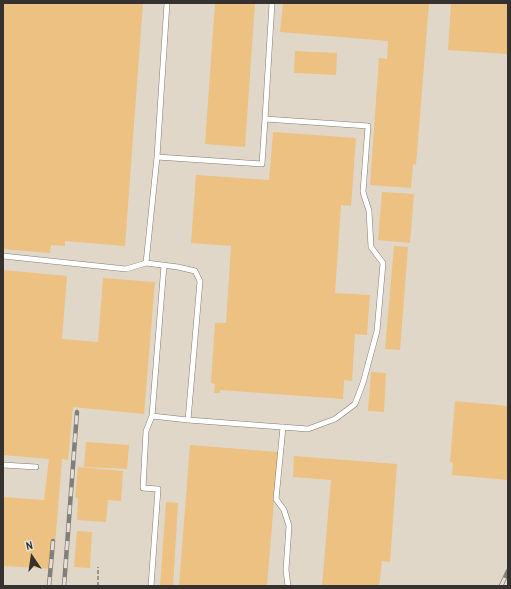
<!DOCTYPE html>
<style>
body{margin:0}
#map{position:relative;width:511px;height:589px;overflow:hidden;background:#e5e0d8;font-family:"Archivo Narrow",sans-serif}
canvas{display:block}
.frame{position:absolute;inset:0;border:4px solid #34312e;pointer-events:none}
.north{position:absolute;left:12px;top:537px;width:40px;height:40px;-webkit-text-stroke:3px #e5e0d8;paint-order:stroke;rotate:347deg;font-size:11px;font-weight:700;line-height:16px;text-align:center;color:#34312e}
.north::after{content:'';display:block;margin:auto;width:14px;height:18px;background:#34312e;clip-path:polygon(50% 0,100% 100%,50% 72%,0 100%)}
</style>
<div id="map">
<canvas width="511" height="589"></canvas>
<div class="frame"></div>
<div class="north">N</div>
</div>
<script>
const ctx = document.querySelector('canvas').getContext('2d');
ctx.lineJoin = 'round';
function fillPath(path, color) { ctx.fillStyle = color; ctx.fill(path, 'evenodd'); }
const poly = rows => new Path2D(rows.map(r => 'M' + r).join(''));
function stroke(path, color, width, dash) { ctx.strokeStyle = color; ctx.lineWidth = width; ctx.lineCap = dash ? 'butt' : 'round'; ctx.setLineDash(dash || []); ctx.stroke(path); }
const built = poly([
 [3,3,508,3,508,586,3,586]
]);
const building = poly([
 [3,3,143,3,125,246,65,241,65,246,51,245,50,253,3,249],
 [215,3,255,3,245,147,205,144],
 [283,3,429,3,416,165,413,164,411,188,370,185,379,58,387,59,388,41,280,32],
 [451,3,508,3,508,54,448,50],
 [295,51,337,53,336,75,294,73],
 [273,132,356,138,351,206,341,205,335,293,370,295,367,335,355,334,352,381,344,380,343,399,220,390,220,393,214,393,215,384,211,383,215,323,226,323,231,246,191,243,196,175,269,180],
 [382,192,414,194,410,243,378,240],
 [394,246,408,247,400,350,385,349],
 [3,270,67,276,62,339,98,342,103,278,155,282,144,414,73,407,68,460,62,459,53,569,3,566,3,497,44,500,49,459,3,455],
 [371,372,386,373,384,412,368,411],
 [455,401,508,406,508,480,452,475,453,463,450,462],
 [86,442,129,445,127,469,84,467],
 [190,445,278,452,267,586,179,586],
 [294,456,397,464,390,562,382,561,379,586,322,586,331,480,293,477],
 [78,467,123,471,121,501,108,500,106,522,77,520,78,498,75,498],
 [166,502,178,503,173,586,160,586],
 [77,531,92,532,90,568,74,567]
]);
const path = poly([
 [98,586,98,567]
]);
const lane = poly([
 [265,119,272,3],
 [157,157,262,164,265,119,368,126,363,192,369,211,371,247,383,263,377,331,363,383,355,404,335,419,308,429,188,420,200,281,195,271,178,267,146,263,157,157,167,3],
 [3,256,126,269,146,263],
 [164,265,152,416,188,420],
 [283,427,276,499,284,510,289,526,286,570,288,586],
 [3,465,36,467],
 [151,586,158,489,143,488,146,431,152,416]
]);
const rail = poly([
 [49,586,53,541],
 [64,586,77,412],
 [501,586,508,571]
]);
fillPath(built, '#e1d7c8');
fillPath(building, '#ecc181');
stroke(lane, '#807b74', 6);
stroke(path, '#99958f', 2, [4, 2]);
stroke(lane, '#fff', 5);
stroke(rail, '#827e79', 4.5);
stroke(rail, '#e5e0d8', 3, [9]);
</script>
